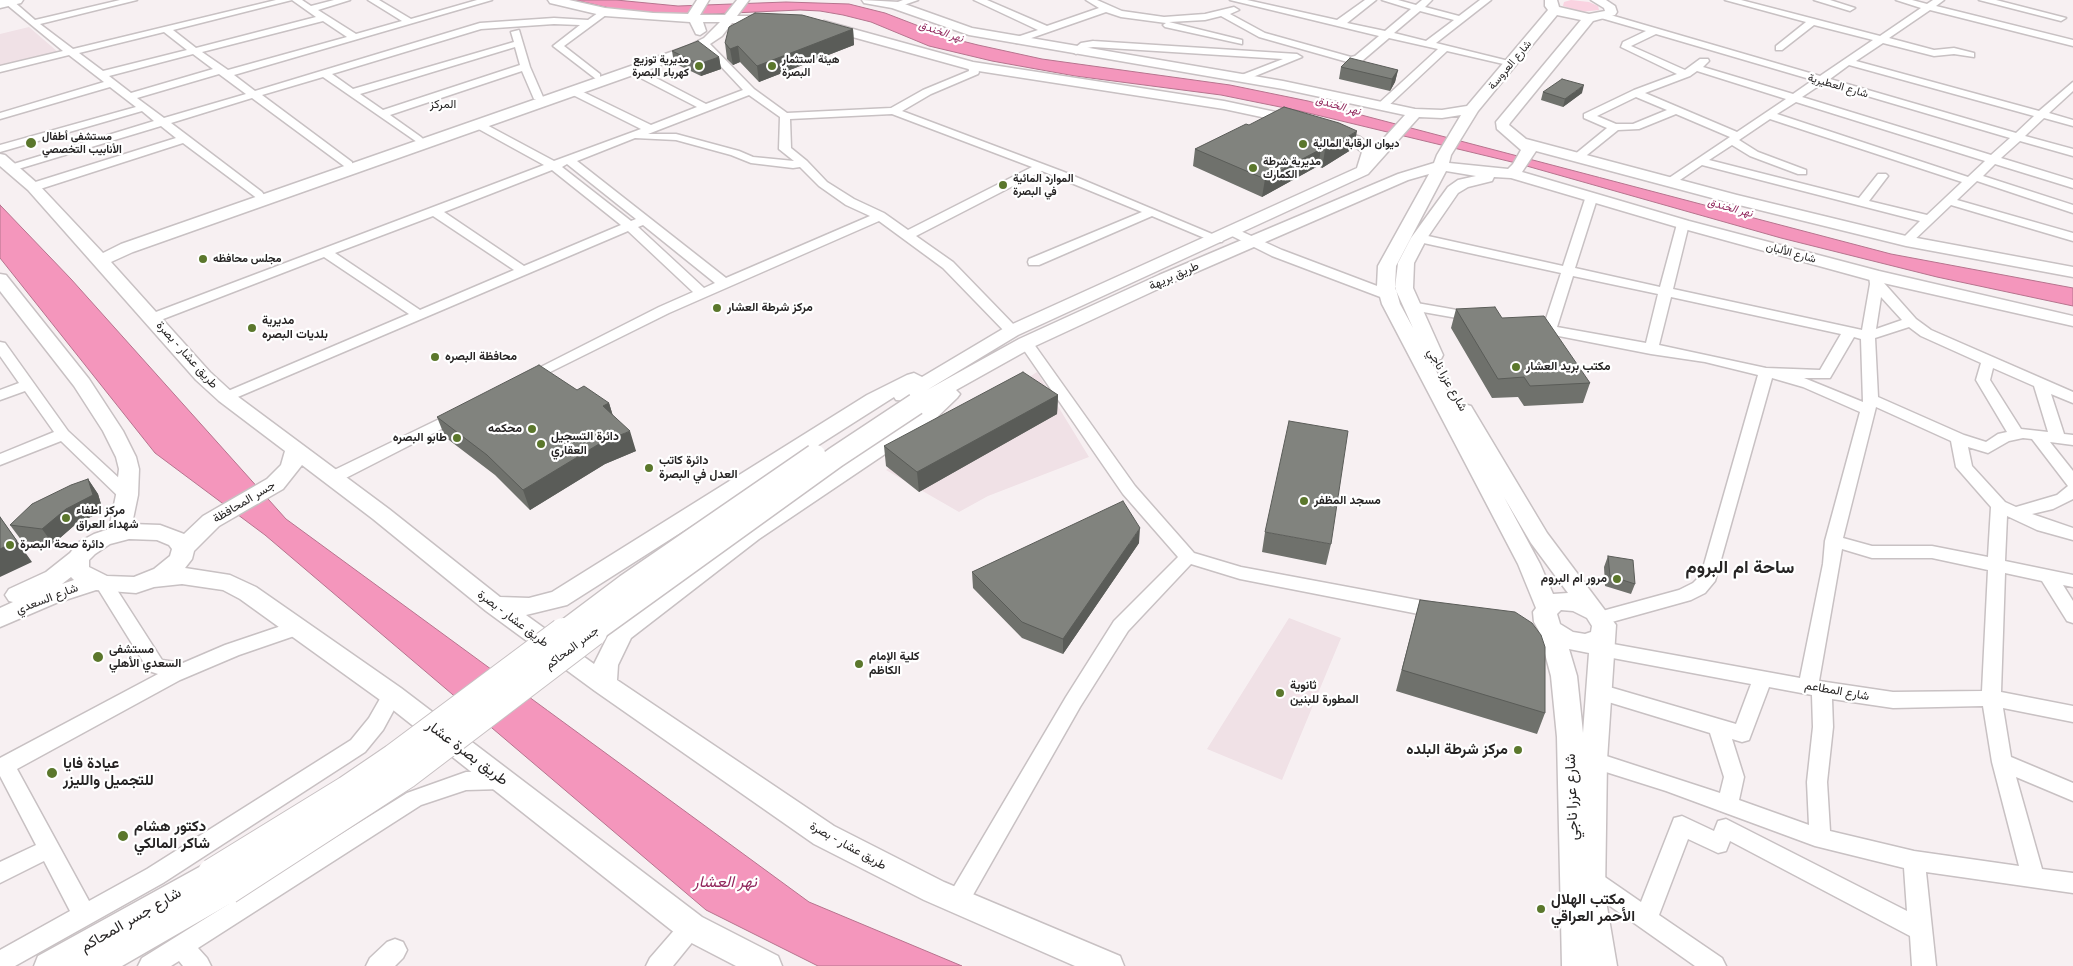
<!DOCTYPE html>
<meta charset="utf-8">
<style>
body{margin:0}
canvas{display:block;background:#f7f0f2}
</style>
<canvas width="2073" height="966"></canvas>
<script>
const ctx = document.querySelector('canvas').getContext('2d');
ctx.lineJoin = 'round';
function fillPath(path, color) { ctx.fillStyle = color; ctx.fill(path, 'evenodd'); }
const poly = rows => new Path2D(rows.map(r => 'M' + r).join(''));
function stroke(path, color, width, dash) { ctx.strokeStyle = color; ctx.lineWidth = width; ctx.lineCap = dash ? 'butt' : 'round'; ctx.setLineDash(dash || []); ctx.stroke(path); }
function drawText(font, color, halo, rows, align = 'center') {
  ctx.font = font + ' "Noto Sans",Vazirmatn,sans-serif'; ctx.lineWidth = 4.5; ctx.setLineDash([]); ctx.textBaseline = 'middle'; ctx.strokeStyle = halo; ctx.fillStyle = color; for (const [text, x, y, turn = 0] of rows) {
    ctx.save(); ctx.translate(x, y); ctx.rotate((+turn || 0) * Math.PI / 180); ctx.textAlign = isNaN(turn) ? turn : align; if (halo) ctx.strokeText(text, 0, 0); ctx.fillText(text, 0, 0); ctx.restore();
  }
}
const built = poly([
 [29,27,58,52,0,65,0,34],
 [1037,372,1089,457,988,496,959,512,886,470],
 [1289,618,1341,638,1282,780,1207,749]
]);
const green = poly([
 [1571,0,1589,2,1598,6,1599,10,1581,12,1563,6,1564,2]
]);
const water = poly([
 [575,0,616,0,678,6,786,2,849,4,885,13,950,38,978,45,1042,59,1230,85,1308,101,1891,254,2073,288,2073,306,1937,277,1781,238,1516,163,1300,111,1221,95,1075,76,992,61,929,46,871,22,843,15,820,11,800,10,688,15,618,10,575,0],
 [0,205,71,279,286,519,809,902,962,966,818,966,706,910,265,535,155,453,0,258,0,205]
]);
const minor = poly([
 [6,0,12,0,35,20,120,0,137,0,40,24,73,49,276,0,302,0,311,6,334,0,350,0,318,10,356,34,402,21,368,0,379,0,411,19,477,0,492,0,234,75,255,91,480,23,554,18,588,20,602,10,610,12,564,46,600,74,600,78,596,79,553,46,580,25,554,24,481,29,332,74,353,89,514,42,511,32,519,30,530,67,543,97,542,99,534,99,522,71,390,115,421,137,423,139,417,142,323,77,262,95,352,162,352,166,344,166,252,98,171,123,262,192,264,195,258,199,183,143,37,190,29,190,29,184,176,138,161,126,15,170,7,170,7,166,154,121,142,111,0,152,0,145,136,107,110,87,0,119,0,113,104,82,69,55,0,72,0,66,63,51,6,4,6,0],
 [292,0,316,17,196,48,173,30,292,0],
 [323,21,347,37,228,70,202,52,323,21],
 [164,32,187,50,103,71,79,53,164,32],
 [515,47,520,65,383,110,360,94,515,47],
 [193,54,213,69,131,93,109,76,193,54],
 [219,74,246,94,164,118,137,98,219,74],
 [903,0,918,0,895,8,890,5,903,0],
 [974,0,987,0,1047,26,1099,8,1086,0,1097,0,1122,11,1164,17,1205,14,1234,7,1239,10,1230,14,1265,33,1351,57,1355,56,1379,36,1230,0,1247,0,1337,20,1365,0,1376,0,1347,23,1385,31,1411,9,1382,0,1398,0,1416,5,1422,0,1432,0,1425,7,1459,16,1480,0,1491,0,1436,43,1517,63,1512,66,1447,51,1386,108,1382,109,1377,106,1378,104,1438,49,1389,38,1362,61,1351,63,1259,37,1221,16,1205,20,1169,22,1242,40,1242,44,1165,27,1163,25,1166,23,1121,17,1106,12,1017,43,1014,42,1014,38,1038,30,974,0],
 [1420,11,1454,20,1426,41,1394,33,1420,11],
 [1725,0,1741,0,1880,36,1921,8,1896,0,1912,0,1927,4,1933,0,1944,0,1936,6,2073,40,2073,46,1930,10,1889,38,1934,50,1954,48,1974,53,1974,57,1954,54,1934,56,1883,43,1856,61,2039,111,2073,82,2073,91,2049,113,2073,120,2073,126,2044,118,2025,136,2073,149,2073,156,2020,141,2001,158,2073,180,2073,188,1995,164,1983,176,2073,205,2073,213,1977,181,1957,200,2073,233,2073,241,1951,205,1910,244,1906,245,1900,241,1920,221,1702,165,1674,184,1666,184,1666,180,1730,137,1676,114,1639,129,1618,130,1582,159,1574,159,1574,155,1607,128,1584,118,1584,114,1634,90,1677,74,1621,47,1623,42,1646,31,1601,18,1601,14,1607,14,1820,76,1873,40,1814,25,1782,50,1776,50,1776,46,1806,22,1725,0],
 [1656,34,1813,80,1793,94,1703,67,1709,61,1708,59,1700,59,1685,70,1631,46,1656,34],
 [1849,65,2034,116,2016,133,1830,79,1849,65],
 [1697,71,1786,99,1737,132,1645,93,1690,76,1697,71],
 [1823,83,2010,138,1991,155,1802,97,1823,83],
 [1636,97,1667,110,1633,124,1616,124,1597,116,1636,97],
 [1796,102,1985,161,1968,177,1777,114,1796,102],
 [1770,119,1962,182,1927,215,1869,201,1888,176,1886,174,1878,174,1859,198,1709,160,1732,145,1750,156,1798,174,1806,174,1806,170,1758,152,1739,140,1770,119],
 [1814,0,1830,0,1855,8,1850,11,1814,0],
 [1979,0,1996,0,2066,18,2061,21,1979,0],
 [704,40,707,41,754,89,787,113,891,108,923,90,969,71,968,64,976,64,979,72,978,74,931,94,902,111,1064,172,1224,239,1222,242,1214,242,1152,216,1039,265,1029,265,1028,262,1029,259,1142,212,1042,171,916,236,953,262,1017,328,1019,331,1017,334,1007,334,943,268,879,221,669,313,528,383,523,382,521,379,523,376,659,307,693,292,628,231,226,402,219,397,221,394,409,314,324,257,158,321,148,321,146,318,148,315,544,165,475,127,475,123,483,123,554,161,641,129,569,93,569,89,577,89,651,125,697,107,629,72,629,68,637,68,706,104,743,90,701,45,699,43,704,40],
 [749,95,780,117,779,149,794,161,753,157,739,151,676,134,648,134,749,95],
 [892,114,1032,167,908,230,884,213,854,199,827,182,807,161,791,148,790,119,892,114],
 [635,138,676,140,731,155,751,163,793,168,800,167,819,186,846,205,870,216,726,278,577,161,635,138],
 [567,164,636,219,631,221,562,167,567,164],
 [552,170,621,225,524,266,444,212,552,170],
 [433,216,514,270,420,310,335,253,433,216],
 [643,225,715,283,704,288,638,227,643,225],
 [1093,41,1297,54,1302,57,1243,81,1239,80,1239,76,1283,59,1093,47,1087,48,1076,54,1071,51,1081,43,1093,41],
 [1591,195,1597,199,1575,268,1660,287,1677,224,1679,221,1687,221,1689,224,1673,289,1862,330,1870,284,1869,276,1871,273,1881,273,1884,283,1916,319,1931,330,2073,392,2073,403,2051,394,2064,434,2073,435,2073,445,2050,442,2073,471,2073,499,2053,509,2032,514,2073,528,2073,540,2037,530,2007,516,2005,561,2073,575,2073,587,2063,585,2073,601,2073,623,2067,621,2042,581,2005,573,2001,692,2073,706,2073,722,2003,708,2011,757,2073,783,2073,801,2016,777,2042,869,2073,873,2073,893,1926,872,1936,966,1912,966,1910,936,1730,841,1726,851,1718,853,1688,839,1659,915,1722,958,1726,966,1695,966,1583,887,1580,880,1583,873,1591,870,1599,873,1641,902,1674,818,1682,816,1714,831,1718,821,1726,819,1907,911,1904,868,1815,846,1666,791,1587,766,1584,760,1587,754,1594,752,1720,793,1724,777,1710,733,1592,697,1589,692,1592,687,1599,684,1736,724,1751,684,1602,656,1595,654,1593,649,1595,644,1602,642,1800,678,1823,564,1825,541,1860,412,1803,387,1772,378,1715,581,1705,593,1691,600,1601,625,1595,623,1592,618,1595,613,1679,590,1693,583,1701,575,1758,375,1705,362,1651,354,1528,330,1526,327,1528,324,1544,325,1561,273,1419,242,1413,238,1419,234,1563,266,1585,199,1591,195],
 [1573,276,1658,294,1646,343,1557,327,1573,276],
 [1671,297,1841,334,1820,370,1766,368,1659,345,1671,297],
 [1881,297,1902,320,1876,329,1881,297],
 [1909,327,1921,336,1981,363,1976,380,2007,432,1998,434,1986,442,1964,435,1878,397,1875,338,1909,327],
 [1854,337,1861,339,1863,402,1804,378,1830,378,1854,337],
 [1993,368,2034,386,2048,432,2021,429,1990,380,1993,368],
 [1876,407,1951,441,1956,467,1991,507,1988,557,1932,546,1872,546,1843,538,1876,407],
 [2023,438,2032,439,2068,486,2057,495,2016,507,2005,502,1972,466,1968,447,1988,453,2009,441,2023,438],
 [1842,549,1872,558,1932,558,1988,570,1982,691,1893,692,1819,681,1842,549],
 [1769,687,1812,695,1813,727,1807,782,1809,825,1739,800,1744,777,1732,739,1742,742,1749,740,1769,687],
 [1832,699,1893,708,1983,706,1992,762,2019,866,1914,851,1830,831,1827,782,1833,727,1832,699],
 [1234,228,1282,250,1393,292,1395,295,1393,298,1383,298,1272,256,1230,235,1228,232,1230,229,1234,228],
 [1411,302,1474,313,1481,317,1474,321,1406,309,1404,306,1411,302],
 [1026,339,1031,340,1135,486,1194,553,1241,567,1439,604,1445,606,1448,611,1445,616,1439,618,1240,579,1191,564,1128,631,1080,707,965,909,957,912,949,909,946,902,949,895,1066,697,1114,621,1178,557,1123,494,1019,343,1026,339],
 [0,342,5,343,68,431,133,491,135,495,133,499,121,499,61,441,0,465,0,454,54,432,25,391,0,400,0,390,19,383,0,356,0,342],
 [460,409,465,411,468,414,465,417,338,482,332,483,326,482,324,478,326,474,460,409],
 [104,578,110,579,162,660,183,663,225,645,296,621,303,623,305,628,303,633,239,655,180,680,17,769,89,901,147,869,351,740,369,718,385,690,392,687,399,690,402,695,383,730,365,752,163,883,15,966,0,966,0,950,70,911,44,861,0,883,0,862,36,845,0,776,0,758,158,674,149,671,95,584,98,579,104,578],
 [502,771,509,774,512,780,509,786,502,789,466,790,421,805,198,948,207,958,211,966,183,966,179,961,171,966,138,966,142,958,407,793,466,772,502,771],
 [691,916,699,920,702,927,699,934,673,966,646,966,650,958,683,920,691,916],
 [395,939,403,942,407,950,403,958,395,966,366,966,370,958,387,942,395,939]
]);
const major = poly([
 [0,0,23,0,21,3,0,8,0,0],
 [548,0,569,0,605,8,653,13,688,14,697,0,709,0,700,15,725,15,737,0,749,0,737,16,769,16,775,20,769,24,732,23,722,36,698,52,133,252,111,262,210,372,233,393,389,509,500,597,529,598,552,592,867,395,907,375,914,373,922,377,1006,327,1357,168,1362,152,1350,143,1323,133,1321,130,1323,127,1333,127,1360,137,1375,148,1405,115,1283,89,969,35,892,8,864,3,862,0,899,2,972,28,1283,81,1415,109,1442,110,1467,106,1548,10,1545,6,1545,0,1557,0,1559,7,1589,14,1605,11,1604,8,1591,0,1606,0,1615,6,1617,12,1615,15,1593,21,1510,123,1509,125,1526,139,1737,195,1906,236,2073,267,2073,277,1906,246,1727,202,1536,151,1522,172,1689,221,1879,271,2073,316,2073,326,1870,280,1677,227,1511,178,1494,177,1492,181,1468,187,1458,193,1427,238,1414,263,1413,288,1443,355,1441,359,1430,360,1456,407,1464,404,1471,406,1547,533,1616,625,1607,760,1605,895,1617,966,1562,966,1557,737,1551,676,1539,631,1534,622,1533,612,1536,608,1518,564,1382,304,1377,286,1378,266,1429,174,1408,180,1171,283,1033,347,956,390,960,394,957,398,931,423,759,539,631,638,618,665,617,680,834,826,944,882,1120,956,1124,966,1075,966,924,900,814,844,595,691,486,611,373,519,302,465,283,489,219,526,194,551,192,559,185,568,230,575,256,587,401,688,702,917,778,956,782,966,736,966,680,937,383,702,240,599,223,590,182,584,154,587,136,593,96,590,56,603,0,627,0,608,13,602,9,601,5,595,9,589,46,572,70,553,79,542,94,534,109,529,116,495,119,469,116,457,103,431,74,386,0,291,0,274,6,275,89,379,123,431,136,457,139,469,138,495,132,524,160,525,184,534,203,516,267,479,281,465,285,451,219,401,196,380,28,190,0,166,0,154,5,155,38,184,103,253,121,244,688,46,704,38,720,22,703,22,706,31,700,35,696,34,690,22,605,16,550,3,548,0],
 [1557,15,1581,20,1496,122,1497,129,1521,150,1513,164,1508,169,1449,163,1451,155,1478,111,1557,15],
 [1461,115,1437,155,1434,163,1398,174,1159,275,1019,339,927,390,1018,335,1368,174,1419,117,1442,118,1461,115],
 [1446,171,1476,176,1458,180,1448,187,1411,238,1398,263,1395,288,1413,328,1400,304,1395,286,1396,266,1446,171],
 [894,397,896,400,909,401,906,404,909,408,916,410,925,407,917,415,743,529,613,626,594,664,526,615,567,605,894,397],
 [1504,497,1531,543,1568,593,1553,594,1540,564,1504,497],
 [129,539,157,540,169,545,172,549,170,556,154,569,134,577,107,576,89,567,89,560,95,554,110,544,129,539],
 [71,577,74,580,62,584,71,577],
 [1561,610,1573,611,1587,618,1592,626,1591,632,1585,634,1573,632,1560,624,1557,614,1561,610],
 [1569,649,1589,653,1583,733,1577,676,1569,649],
 [824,21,973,62,1224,101,1299,117,1306,121,1299,125,1224,109,972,70,820,28,818,25,824,21],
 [212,860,222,864,226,873,224,878,228,877,238,881,243,890,238,899,122,966,34,966,38,956,212,860]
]);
const majorBridgeFar1 = poly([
 [562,633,626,585,815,455],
 [592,633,836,457,916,404]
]);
const majorBridge = poly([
 [212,873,347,790,394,758,563,632],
 [228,890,405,775,593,632]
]);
const wall = poly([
 [853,29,854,45,759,82,740,62,733,65,727,59,725,43],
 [672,51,719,57,721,69,701,76,674,63],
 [1341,67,1398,70,1395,82,1390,91,1339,79],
 [1543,92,1582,93,1563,107,1541,100],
 [1249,125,1354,148,1322,168,1318,166,1262,197,1193,166,1195,149],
 [1456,309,1502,318,1590,383,1583,403,1524,406,1518,397,1492,398,1451,328],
 [577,390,609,403,613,416,636,451,605,464,530,510,495,475,445,437,437,417],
 [1058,395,1057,414,919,492,886,466,884,446],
 [88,479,98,494,103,511,76,524,53,544,22,541,10,525],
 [1265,532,1331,544,1326,565,1262,552],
 [1139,543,1063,654,1022,638,973,588,972,572],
 [1608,556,1635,584,1631,594,1605,586,1604,567],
 [1420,600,1545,713,1537,734,1396,691]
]);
const shadedWall = poly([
 [853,29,854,45,759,82,757,66],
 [738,46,740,62,733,65,730,49],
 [719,57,721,69,701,76,699,64],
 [1398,70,1395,82,1390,91,1392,79],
 [1584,85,1582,93,1563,107,1565,99],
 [1357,131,1354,148,1322,168,1325,150],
 [1321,149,1318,166,1262,197,1265,179],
 [1058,395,1057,414,919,492,917,472],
 [609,403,615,423,603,406],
 [630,431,636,451,605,464,530,510,523,490,599,444],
 [88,479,98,494,103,511,76,524,53,544,42,529],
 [0,517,32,562,0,577],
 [1140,528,1139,543,1063,654,1063,639]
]);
const building = poly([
 [755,13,802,15,853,29,757,66,738,46,730,49,725,43,729,27,755,13],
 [698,41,719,57,699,64,672,51,698,41],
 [1350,58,1398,70,1392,79,1341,67,1350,58],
 [1562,79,1584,85,1565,99,1543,92,1562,79],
 [1284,107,1339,123,1357,131,1325,150,1321,149,1265,179,1195,149,1246,124,1249,125,1284,107],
 [1495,307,1502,318,1544,316,1590,383,1530,386,1524,377,1498,379,1456,309,1495,307],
 [539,365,577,390,584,386,609,403,603,406,630,431,599,444,523,490,487,455,437,417,539,365],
 [1023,372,1058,395,917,472,884,446,1023,372],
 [1289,421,1348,431,1331,544,1265,532,1289,421],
 [88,479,93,495,66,509,42,529,10,525,32,504,71,485,88,479],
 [1123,501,1140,528,1063,639,1022,622,972,572,1123,501],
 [0,517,17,541,0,549,0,517],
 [1608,556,1633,560,1635,584,1610,576,1608,556],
 [1420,600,1515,612,1532,623,1541,635,1545,647,1545,713,1402,670,1420,600]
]);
const markers = [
 [699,66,5,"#5b772c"],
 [772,66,5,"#5b772c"],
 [31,143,6,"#5b772c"],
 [1303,144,5,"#5b772c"],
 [1253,168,5,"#5b772c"],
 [1003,185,5,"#5b772c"],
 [203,259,5,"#5b772c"],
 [717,308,5,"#5b772c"],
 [252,328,5,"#5b772c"],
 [435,357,5,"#5b772c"],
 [1516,367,5,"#5b772c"],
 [532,429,5,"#5b772c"],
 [457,438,5,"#5b772c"],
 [541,444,5,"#5b772c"],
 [649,468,5,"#5b772c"],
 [1304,501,5,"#5b772c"],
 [66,518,5,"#5b772c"],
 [10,545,5,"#5b772c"],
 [1617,579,5,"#5b772c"],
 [98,657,6,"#5b772c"],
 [859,664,5,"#5b772c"],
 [1280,693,5,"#5b772c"],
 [1518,750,5,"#5b772c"],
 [52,773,6,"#5b772c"],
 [123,836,6,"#5b772c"],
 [1541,909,5,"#5b772c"]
];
const farWaternames = [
 ["نهر الخندق",941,32,18],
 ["نهر الخندق",1338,106,15],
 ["نهر الخندق",1730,208,15]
];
const farPoinames = [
 ["مديرية توزيع",689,60,"right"],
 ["كهرباء البصرة",689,73,"right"],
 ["هيئة استثمار",782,60],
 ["البصرة",782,73],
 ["مستشفى أطفال",42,137],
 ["الأنابيب التخصصي",42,150],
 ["ديوان الرقابة المالية",1313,144],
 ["مديرية شرطة",1263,162],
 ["الكمارك",1263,175],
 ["الموارد المائية",1013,179],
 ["في البصرة",1013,192],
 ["مجلس محافظه",213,259]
];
const farStreetnames = [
 ["شارع العروسة",1510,65,-50],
 ["شارع العطيرية",1838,86,16],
 ["شارع الألبان",1791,253,15]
];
const farQuarternames = [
 ["المركز",443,105]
];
const streetNames = [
 ["طريق بريهة",1174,276,-24],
 ["طريق عشار - بصرة",187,355,48],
 ["شارع عزرا ناجي",1447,380,61],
 ["جسر المحافظة",244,502,-31],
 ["شارع السعدي",47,599,-21],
 ["طريق عشار - بصرة",513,619,37],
 ["جسر المحاكم",572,648,-37],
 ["شارع المطاعم",1837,691,10],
 ["طريق عشار - بصرة",848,846,29]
];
const poiNames = [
 ["مركز شرطة العشار",727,308],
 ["مديرية",262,321],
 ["بلديات البصره",262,335],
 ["محافظة البصره",445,357],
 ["مكتب بريد العشار",1526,367],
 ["محكمه",522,429,"right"],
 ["دائرة التسجيل",551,437],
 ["العقاري",551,451],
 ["طابو البصره",447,438,"right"],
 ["دائرة كاتب",659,461],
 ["العدل في البصرة",659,475],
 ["مسجد المظفر",1314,501],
 ["مركز اطفاء",76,511],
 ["شهداء العراق",76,525],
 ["دائرة صحة البصرة",20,545],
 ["مرور ام البروم",1607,579,"right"],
 ["مستشفى",109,650],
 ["السعدي الأهلي",109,664],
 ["كلية الإمام",869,657],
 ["الكاظم",869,671],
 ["ثانوية",1290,686],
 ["المطورة للبنين",1290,700]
];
const nearPoinames = [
 ["مركز شرطة البلده",1508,750,"right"],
 ["عيادة فايا",63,764],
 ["للتجميل والليزر",63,781],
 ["دكتور هشام",134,827],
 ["شاكر المالكي",134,844],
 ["مكتب الهلال",1551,900],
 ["الأحمر العراقي",1551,917]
];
const nearStreetnames = [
 ["طريق بصرة عشار",467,753,37],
 ["شارع عزرا ناجي",1572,797,-92],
 ["شارع جسر المحاكم",131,920,-30]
];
const nearWaternames = [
 ["نهر العشار",725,882]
];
const districtNames = [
 ["ساحة ام البروم",1740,568]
];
fillPath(built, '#f0e1e6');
fillPath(green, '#fad3e1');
fillPath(water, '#f496bc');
stroke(water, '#b6748e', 1);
stroke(minor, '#c8c1c3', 3);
stroke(major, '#c8c1c3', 3);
fillPath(minor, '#fff');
fillPath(major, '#fff');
stroke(majorBridgeFar1, '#c8c1c3', 24, []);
stroke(majorBridge, '#c8c1c3', 30, []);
stroke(majorBridgeFar1, '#fff', 21);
stroke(majorBridge, '#fff', 28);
fillPath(wall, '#6f716c');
fillPath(shadedWall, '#5a5c58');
fillPath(building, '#81837e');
stroke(building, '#5a5c58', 1);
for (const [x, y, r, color] of markers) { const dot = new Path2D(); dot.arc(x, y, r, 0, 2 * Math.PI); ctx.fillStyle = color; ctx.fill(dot); stroke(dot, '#fff', 2); }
drawText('italic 11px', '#91265c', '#fff', farWaternames);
drawText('bold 11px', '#262424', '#fff', farPoinames, 'left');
drawText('11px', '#262424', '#fff', farStreetnames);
drawText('12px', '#262424', '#fff', farQuarternames);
drawText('12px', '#262424', '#fff', streetNames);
drawText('bold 12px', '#262424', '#fff', poiNames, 'left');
drawText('bold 15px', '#262424', '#fff', nearPoinames, 'left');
drawText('15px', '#262424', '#fff', nearStreetnames);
drawText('italic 16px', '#91265c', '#fff', nearWaternames);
drawText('bold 18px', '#262424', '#fff', districtNames);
</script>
